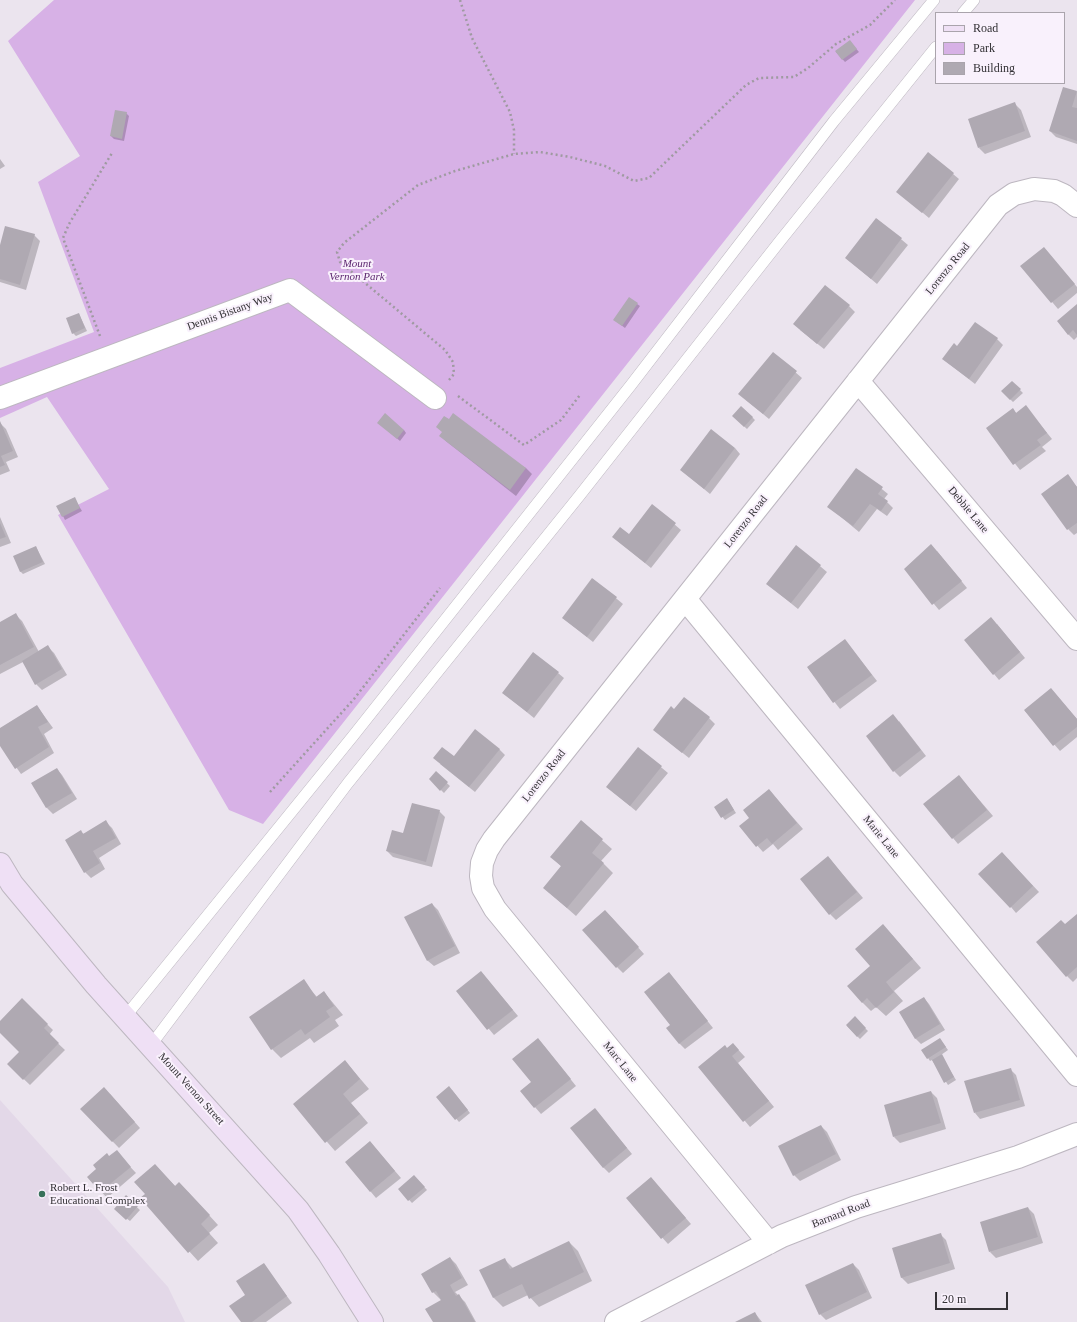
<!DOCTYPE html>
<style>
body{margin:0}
#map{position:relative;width:1077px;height:1322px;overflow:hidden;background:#ebe4ee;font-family:"Times New Roman",serif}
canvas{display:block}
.legend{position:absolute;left:935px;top:12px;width:130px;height:72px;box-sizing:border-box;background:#f9f1fc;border:1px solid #aaa4ac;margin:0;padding:5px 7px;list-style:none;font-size:12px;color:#333135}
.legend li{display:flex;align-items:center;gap:8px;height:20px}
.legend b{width:20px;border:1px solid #aaa4ac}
.scale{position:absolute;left:935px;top:1292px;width:73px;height:18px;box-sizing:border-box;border:2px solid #333135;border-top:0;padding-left:5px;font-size:12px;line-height:14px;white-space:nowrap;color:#333135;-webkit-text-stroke:3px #f9f1fc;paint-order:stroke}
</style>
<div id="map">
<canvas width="1077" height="1322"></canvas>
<ul class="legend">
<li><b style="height:5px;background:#efe0f5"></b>Road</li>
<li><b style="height:11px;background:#d7b1e6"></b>Park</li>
<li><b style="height:11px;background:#afa9b2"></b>Building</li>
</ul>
<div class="scale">20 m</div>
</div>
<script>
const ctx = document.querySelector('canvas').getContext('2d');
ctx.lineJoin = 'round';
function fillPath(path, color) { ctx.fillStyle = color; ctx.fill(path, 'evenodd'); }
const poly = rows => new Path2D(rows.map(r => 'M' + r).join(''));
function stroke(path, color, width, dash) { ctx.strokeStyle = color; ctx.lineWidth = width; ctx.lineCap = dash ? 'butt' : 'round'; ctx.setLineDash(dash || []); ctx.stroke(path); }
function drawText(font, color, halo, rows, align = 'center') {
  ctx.font = font + ' "Times New Roman",serif'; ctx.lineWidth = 4; ctx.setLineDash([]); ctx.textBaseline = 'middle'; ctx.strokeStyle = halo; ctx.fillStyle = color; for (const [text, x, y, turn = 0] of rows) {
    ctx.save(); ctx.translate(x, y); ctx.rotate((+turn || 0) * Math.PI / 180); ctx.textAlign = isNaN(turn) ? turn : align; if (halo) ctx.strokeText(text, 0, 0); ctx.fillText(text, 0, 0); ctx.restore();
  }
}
const built = poly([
 [0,1100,168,1287,185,1322,0,1322]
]);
const green = poly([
 [54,0,915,0,263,824,229,810,58,515,109,489,47,397,0,418,0,368,94,332,38,182,80,156,8,41]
]);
const shadow = poly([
 [852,44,859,52,845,62,836,52],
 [1064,88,1077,92,1077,144,1056,137,1050,131],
 [1015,104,1021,110,1031,137,985,154,979,148],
 [126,113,129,116,124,141,114,139,111,136],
 [0,159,5,166,0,169],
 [953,174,959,179,929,218,898,192],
 [877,219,908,245,877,284,846,258],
 [34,235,40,241,26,290,0,282,0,248],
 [1044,248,1077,287,1077,293,1058,309,1022,266],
 [637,304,640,306,625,328,617,322],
 [1077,305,1077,337,1074,340,1068,334],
 [849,306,855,312,824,349,800,330],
 [79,314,87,331,76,336,73,333],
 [997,339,1003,345,975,384,943,359,958,347],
 [773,353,802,378,769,419,746,400],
 [1012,382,1023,393,1013,402,1003,392],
 [1026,407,1052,439,1042,447,1046,451,1020,470,987,428,1013,409,1017,414],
 [733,416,752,417,755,420,747,429],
 [0,423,6,429,18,457,6,462,10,471,0,475],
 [381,425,404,430,406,433,400,441],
 [443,432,526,468,532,474,516,496,447,442,441,436],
 [735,448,740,454,710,494,681,470],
 [857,469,888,494,884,499,893,508,887,516,877,509,859,532,829,507],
 [1067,476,1077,487,1077,533,1074,535,1068,529],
 [74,498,82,511,65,520,58,506],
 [652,505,681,530,651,568,613,537,629,535],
 [0,517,11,543,0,547],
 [796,546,827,572,798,609,767,584],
 [36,547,45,564,23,574,20,571],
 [937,551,967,588,939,610,905,569],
 [593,579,623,604,593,642,563,618],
 [16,615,22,621,39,652,48,647,54,653,67,675,42,690,36,684,23,662,0,674,0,623],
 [997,624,1025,658,999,680,994,674],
 [845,640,877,681,840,709,808,668],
 [558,673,564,678,534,718,503,693],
 [1051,689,1077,719,1077,737,1060,751,1025,711],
 [37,706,53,728,44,734,54,753,21,774,0,744,0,730],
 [675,710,709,718,715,724,689,758,654,730],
 [899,721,926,756,900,777,894,771],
 [638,748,668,773,636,811,613,792],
 [499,749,505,755,475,792,440,764,454,757],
 [57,769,62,775,77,799,53,814,47,808,32,783],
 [436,773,450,786,444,793,430,779],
 [964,782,993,816,958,844,953,838],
 [769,790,803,829,778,850,773,844,763,852,740,826,751,818],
 [729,802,736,813,725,820,715,807],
 [439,811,445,817,432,867,393,857,387,851,404,834],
 [106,822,112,828,121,844,99,858,105,869,91,878,85,872,81,832,84,834],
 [581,822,612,849,601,861,613,873,576,916,544,888,562,867,552,857],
 [828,857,863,898,836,920,830,914],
 [1008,859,1039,892,1016,913,1011,907],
 [432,904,438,910,460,953,434,966,428,961],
 [1077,916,1077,978,1073,982,1067,976,1065,925],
 [611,917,644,954,623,973,617,967],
 [892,935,921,968,894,991,903,1001,886,1016,876,1007,871,1011,862,1002,871,966],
 [481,972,518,1016,494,1035,457,991],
 [675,980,713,1028,685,1049,679,1043,671,1025],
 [303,981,317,997,324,992,343,1015,335,1020,339,1026,314,1043,310,1038,281,1058,272,1049],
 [924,998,929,1004,945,1030,921,1044,915,1038],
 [22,1000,53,1030,49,1035,65,1050,30,1085,8,1064,20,1052,0,1032,0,1022],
 [855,1018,868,1031,860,1039,847,1026],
 [940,1039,948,1050,941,1055,956,1080,948,1085,932,1060,930,1061,928,1058],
 [733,1044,745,1057,738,1063,774,1107,750,1127,700,1067],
 [544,1046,576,1086,541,1114,521,1091,532,1082],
 [345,1061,369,1089,351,1103,368,1123,335,1151,294,1104],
 [1010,1069,1016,1075,1025,1106,980,1119,975,1113],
 [452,1090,470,1113,459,1122,438,1097],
 [931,1092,937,1098,946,1129,900,1143,894,1137],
 [110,1094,140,1128,119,1148,81,1109],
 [600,1115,632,1154,609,1173,603,1167],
 [821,1126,827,1132,841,1160,800,1181,794,1175],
 [370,1142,401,1178,376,1198,346,1162],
 [110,1157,122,1158,136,1173,107,1198,88,1177],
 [155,1165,176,1187,188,1192,218,1225,209,1233,218,1243,198,1261,141,1198,146,1194],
 [414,1176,427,1190,412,1203,399,1189],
 [656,1184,691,1224,668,1244,627,1198],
 [126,1197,140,1210,130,1221,118,1212],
 [1028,1208,1034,1214,1043,1243,996,1258,990,1252],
 [940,1234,946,1240,955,1269,908,1284,902,1278,893,1249],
 [569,1242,578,1251,592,1281,539,1307,528,1295,503,1307,494,1298,481,1271,504,1259,514,1269],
 [450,1258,456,1264,468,1285,455,1292,465,1302,476,1322,434,1322,442,1301,433,1292],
 [263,1264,292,1303,266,1322,242,1322,246,1295],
 [853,1264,859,1270,872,1298,826,1320,820,1314],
 [755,1313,762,1322,737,1322]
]);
const building = poly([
 [850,40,857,49,842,60,835,51],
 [1063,87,1077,91,1072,107,1077,108,1077,141,1049,131],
 [1015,102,1025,131,978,148,968,119],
 [115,110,127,112,122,139,110,136],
 [928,152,954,173,922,213,896,192],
 [876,218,902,238,871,279,845,258],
 [5,226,35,234,20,285,0,279,0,245],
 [1044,247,1075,284,1051,303,1020,266],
 [825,285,850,305,817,344,793,324],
 [629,297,638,303,622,326,613,320],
 [1077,304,1077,335,1073,330,1068,335,1057,321],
 [79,313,85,328,72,334,66,318],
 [975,322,998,338,969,379,942,359,954,343,957,346],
 [773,352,797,371,763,414,738,394],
 [1012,381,1021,389,1010,400,1001,391],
 [1026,405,1047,433,1037,440,1041,445,1013,465,986,428,1013,408,1016,413],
 [741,406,753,417,744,427,732,416],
 [385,413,404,430,397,439,377,423],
 [453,413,526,468,510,490,439,436,442,432,436,427,444,416,449,419],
 [0,421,13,451,1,456,5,465,0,467],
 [711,429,735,448,704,489,680,470],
 [856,468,883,487,878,494,888,501,881,511,870,504,853,526,827,507],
 [1068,474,1077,487,1077,523,1067,530,1041,494],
 [75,497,80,508,62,517,56,506],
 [652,504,676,523,645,563,612,537,620,527,629,534],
 [0,523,6,537,0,539],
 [931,544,962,581,932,605,904,569],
 [796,545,821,565,791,603,766,584],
 [36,546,43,562,20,572,13,556],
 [592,578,617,597,587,637,562,618],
 [16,613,34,647,0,665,0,622],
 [991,617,1020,652,993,675,964,640],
 [845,639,872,675,833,703,807,667],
 [48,645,62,669,35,685,22,661],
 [533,652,559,672,527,712,502,693],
 [1051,688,1077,719,1077,727,1053,746,1024,710],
 [684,697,710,717,682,753,653,730,671,706,674,709],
 [37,705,48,722,38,727,49,747,15,769,0,746,0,728],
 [893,714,921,750,893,772,866,736],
 [475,729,500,749,469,787,433,758,442,747,454,756],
 [638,747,662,766,630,806,606,787],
 [57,768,72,793,46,808,31,783],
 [436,771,448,782,440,791,429,779],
 [959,775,987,810,952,839,923,804],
 [769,789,797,823,772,844,767,838,756,847,739,826,749,818,743,810],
 [727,798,734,810,721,818,714,807],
 [412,803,440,810,426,862,386,851,392,830,403,833],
 [106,820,116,838,93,851,100,863,84,873,65,840,81,830,83,834],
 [581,820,603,839,592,853,604,863,567,908,543,888,561,866,550,857],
 [1002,852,1033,886,1010,908,978,874],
 [828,856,857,892,829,915,800,879],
 [432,903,455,946,427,961,404,917],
 [605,910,639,947,616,968,582,930],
 [1077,914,1077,967,1066,977,1036,942,1061,920,1065,924],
 [883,924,913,959,886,982,894,992,876,1008,867,998,862,1003,847,986,870,966,855,949],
 [481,971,513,1010,487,1030,456,991],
 [669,972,708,1021,679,1044,666,1028,670,1025,644,992],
 [304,979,316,997,324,991,334,1006,326,1011,330,1017,305,1035,301,1029,271,1050,249,1017],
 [924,997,940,1024,915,1039,899,1012],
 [22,998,48,1024,44,1028,59,1043,23,1080,7,1064,19,1052,0,1033,0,1021],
 [855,1016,866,1028,857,1037,846,1025],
 [538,1038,571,1079,534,1108,520,1091,531,1082,512,1059],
 [940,1038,946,1047,927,1059,921,1050],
 [733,1043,739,1050,732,1056,769,1101,743,1122,698,1067,725,1045,727,1048],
 [942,1054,954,1077,944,1083,932,1060],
 [345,1060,360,1079,343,1094,360,1114,325,1143,293,1104],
 [1011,1068,1020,1100,974,1113,964,1081],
 [449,1086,468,1110,455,1120,436,1097],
 [104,1087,135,1122,112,1142,80,1109],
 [931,1091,941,1123,893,1137,884,1105],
 [595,1108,627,1148,603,1168,570,1128],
 [821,1125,836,1154,793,1176,778,1146],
 [370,1141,395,1171,370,1192,345,1162],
 [117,1150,131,1167,100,1192,87,1177,96,1169,93,1165,107,1153,109,1156],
 [155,1164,175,1186,179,1182,210,1215,201,1224,210,1234,188,1253,140,1198,145,1194,134,1182],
 [414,1175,425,1187,408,1201,398,1189],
 [651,1177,686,1218,661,1239,626,1198],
 [126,1195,138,1206,126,1220,114,1209],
 [1028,1207,1038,1237,989,1252,980,1222],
 [941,1233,950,1263,901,1278,892,1248],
 [569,1241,584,1272,529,1299,522,1284,493,1298,479,1270,505,1258,510,1269],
 [450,1257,462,1278,450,1285,456,1296,459,1294,475,1322,433,1322,425,1309,441,1300,436,1291,432,1293,421,1274],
 [264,1263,287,1296,252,1322,241,1322,229,1306,245,1295,236,1281],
 [853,1263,867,1292,819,1315,805,1285],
 [755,1312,760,1322,735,1322]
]);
const path = poly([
 [460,0,472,38,510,112,514,130,514,154],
 [100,336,63,238,69,224,112,153],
 [449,380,454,374,453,362,445,350,340,262,337,252,344,243,418,185,455,171,514,154,540,152,570,157,605,166,634,181,649,178,746,85,759,78,794,77,808,68,836,44,870,25,895,0],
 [458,396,524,445,561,420,580,395],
 [270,792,354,699,440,588]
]);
const lane = poly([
 [963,13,974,0],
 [125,1017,353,736,631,385,834,121,934,0],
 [151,1045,348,783,580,495,780,241,936,47]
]);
const street = poly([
 [858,381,1077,639],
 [0,398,290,290,435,398],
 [685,599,1077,1075],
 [769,1243,495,909,483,888,481,876,482,863,487,850,494,839,998,205,1014,194,1034,189,1054,191,1063,195,1077,206],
 [616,1322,782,1236,856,1207,1018,1157,1077,1134]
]);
const secondary = poly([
 [0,864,12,884,96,985,298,1210,329,1254,372,1322]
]);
const markers = [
 [42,1194,4,"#38725b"]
];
const parkNames = [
 ["Mount",357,264],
 ["Vernon Park",357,277]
];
const streetNames = [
 ["Lorenzo Road",948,269,-51],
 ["Dennis Bistany Way",230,312,-20],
 ["Debbie Lane",968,510,50],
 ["Lorenzo Road",746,522,-52],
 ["Lorenzo Road",544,776,-52],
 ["Marie Lane",881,837,51],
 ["Marc Lane",620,1062,51],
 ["Mount Vernon Street",191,1089,48],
 ["Barnard Road",841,1214,-21]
];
const poiNames = [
 ["Robert L. Frost",50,1188],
 ["Educational Complex",50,1201]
];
fillPath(built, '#e3d8e8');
fillPath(green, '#d7b1e6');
fillPath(shadow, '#0003');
fillPath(building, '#afa9b2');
stroke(lane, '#bdb7c0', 12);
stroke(street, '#bdb7c0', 24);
stroke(secondary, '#bdb7c0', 24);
stroke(path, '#9f9aa1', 2.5, [2, 3]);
stroke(lane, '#fff', 11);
stroke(street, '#fff', 22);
stroke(secondary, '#efe0f5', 22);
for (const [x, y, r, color] of markers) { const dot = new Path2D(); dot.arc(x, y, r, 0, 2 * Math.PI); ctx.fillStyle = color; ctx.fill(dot); stroke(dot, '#f9f1fc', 1.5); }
drawText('italic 11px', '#5c276f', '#f9f1fc', parkNames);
drawText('11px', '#333135', '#f9f1fc', streetNames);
drawText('11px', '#333135', '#f9f1fc', poiNames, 'left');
</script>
